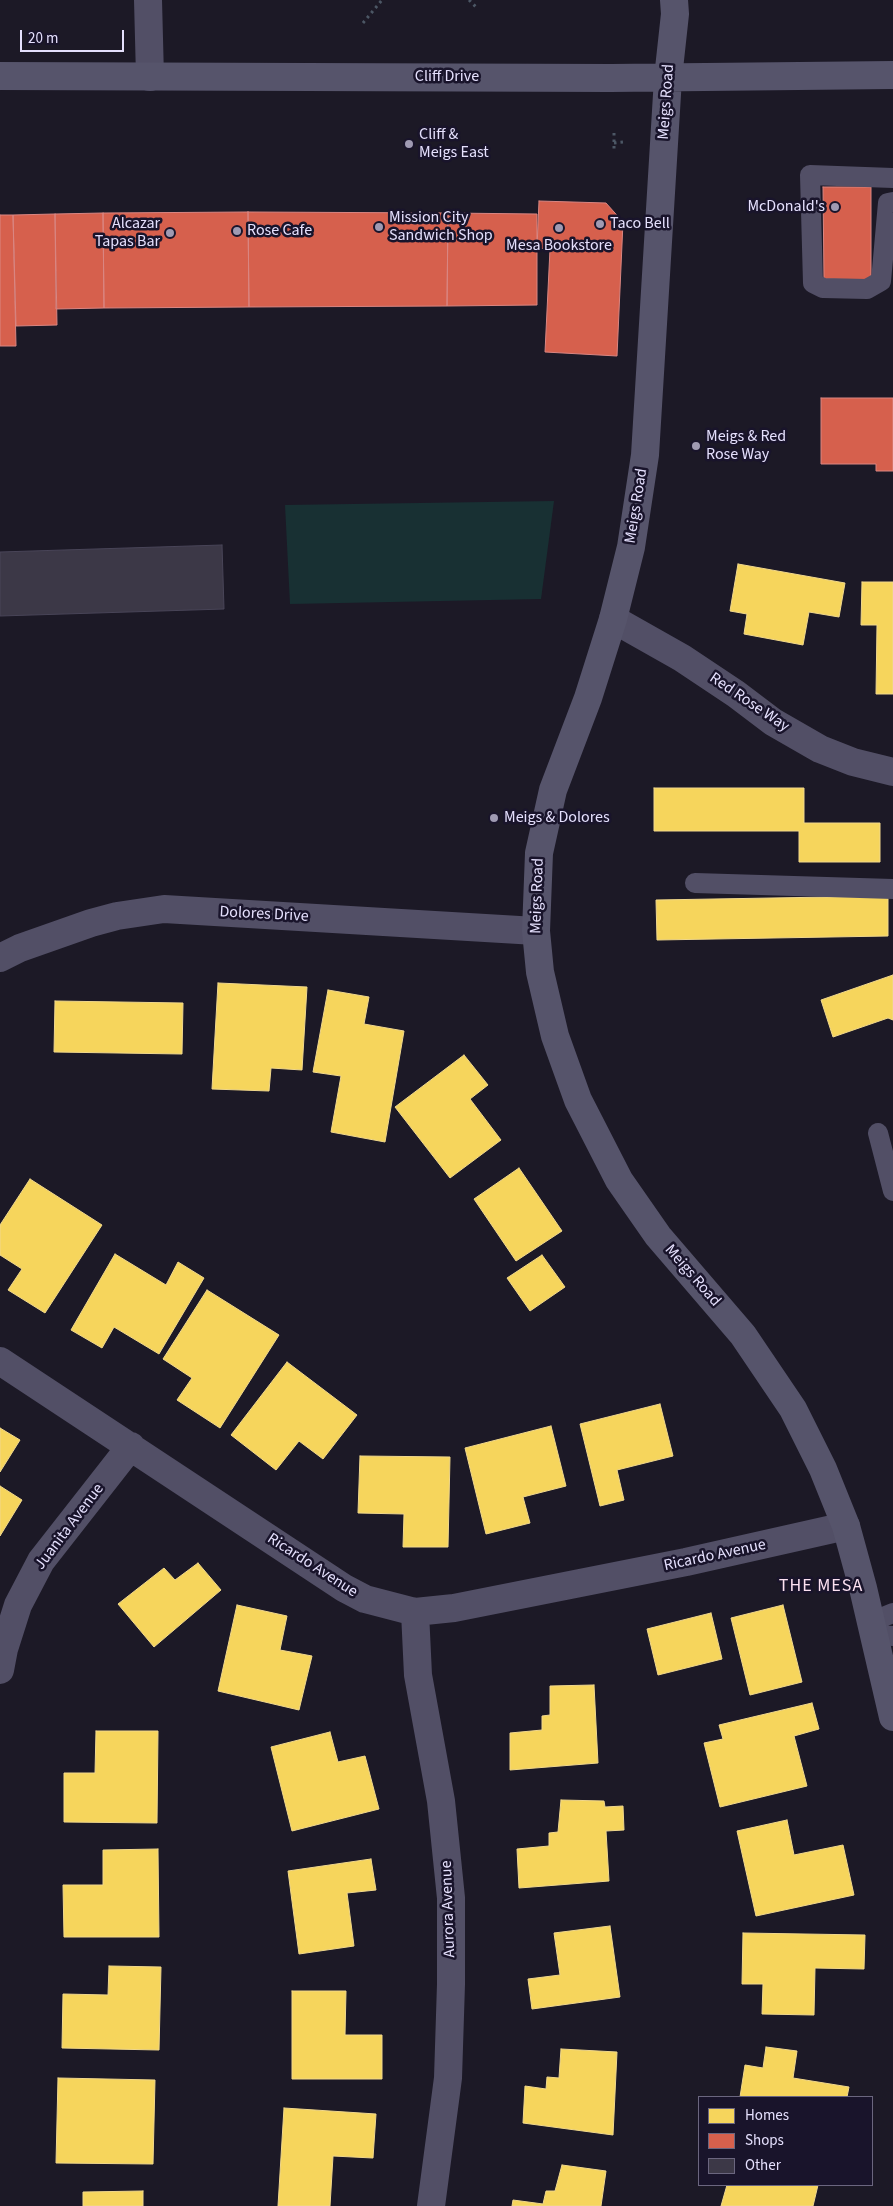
<!DOCTYPE html>
<style>
body{margin:0}
#map{position:relative;width:893px;height:2206px;overflow:hidden;background:#1c1926;font-family:"Source Sans 3",sans-serif}
canvas{display:block}
.legend{position:absolute;left:698px;top:2096px;width:175px;height:90px;box-sizing:border-box;background:#19142b;border:1px solid #6b667f;margin:0;padding:6px 9px;list-style:none;font-size:15px;color:#e5e0fd}
.legend li{display:flex;align-items:center;gap:10px;height:25px}
.legend b{width:25px;border:1px solid #6b667f}
.scale{position:absolute;left:20px;top:30px;width:104px;height:22px;box-sizing:border-box;border:2px solid #e5e0fd;border-top:0;padding-left:6px;font-size:15px;line-height:18px;white-space:nowrap;color:#e5e0fd;-webkit-text-stroke:4px #19142b;paint-order:stroke}
</style>
<div id="map">
<canvas width="893" height="2206"></canvas>
<ul class="legend">
<li><b style="height:14px;background:#f6d55c"></b>Homes</li>
<li><b style="height:14px;background:#d6604d"></b>Shops</li>
<li><b style="height:14px;background:#3c3847"></b>Other</li>
</ul>
<div class="scale">20 m</div>
</div>
<script>
const ctx = document.querySelector('canvas').getContext('2d');
ctx.lineJoin = 'round';
function fillPath(path, color) { ctx.fillStyle = color; ctx.fill(path, 'evenodd'); }
const poly = rows => new Path2D(rows.map(r => 'M' + r).join(''));
function stroke(path, color, width, dash) { ctx.strokeStyle = color; ctx.lineWidth = width; ctx.lineCap = dash ? 'butt' : 'round'; ctx.setLineDash(dash || []); ctx.stroke(path); }
function drawText(font, color, halo, rows, align = 'center') {
  ctx.font = font + ' "Source Sans 3",sans-serif'; ctx.lineWidth = 5; ctx.setLineDash([]); ctx.textBaseline = 'middle'; ctx.strokeStyle = halo; ctx.fillStyle = color; for (const [text, x, y, turn = 0] of rows) {
    ctx.save(); ctx.translate(x, y); ctx.rotate((+turn || 0) * Math.PI / 180); ctx.textAlign = isNaN(turn) ? turn : align; if (halo) ctx.strokeText(text, 0, 0); ctx.fillText(text, 0, 0); ctx.restore();
  }
}
const green = poly([
 [554,501,541,599,290,604,285,505]
]);
const homes = poly([
 [738,564,845,583,839,617,809,612,803,645,744,634,747,614,730,611,738,564],
 [862,582,893,582,893,694,876,694,877,625,861,625,862,582],
 [654,788,804,788,804,823,880,823,880,862,799,862,799,831,654,831,654,788],
 [888,896,888,936,657,940,656,900,888,896],
 [893,975,893,1020,888,1018,833,1037,821,1000,893,975],
 [218,983,307,987,302,1070,271,1068,269,1091,212,1089,218,983],
 [328,990,369,997,364,1024,404,1031,385,1142,331,1132,341,1076,313,1072,328,990],
 [55,1001,183,1003,182,1054,54,1052,55,1001],
 [464,1055,488,1085,470,1099,501,1140,450,1178,395,1107,464,1055],
 [519,1168,562,1231,516,1261,474,1199,519,1168],
 [30,1179,102,1225,45,1313,8,1290,22,1269,0,1255,0,1225,30,1179],
 [115,1254,166,1285,178,1262,204,1278,159,1354,114,1327,102,1348,71,1330,115,1254],
 [542,1255,565,1287,530,1311,507,1278,542,1255],
 [207,1290,279,1335,220,1428,177,1400,192,1378,163,1359,207,1290],
 [287,1362,357,1415,323,1459,299,1441,276,1470,231,1435,287,1362],
 [660,1404,673,1456,617,1470,624,1500,600,1506,580,1424,660,1404],
 [551,1426,566,1486,523,1497,530,1523,486,1534,465,1448,551,1426],
 [0,1428,20,1440,0,1472,0,1428],
 [360,1456,450,1457,448,1547,403,1547,404,1514,358,1513,360,1456],
 [0,1486,22,1500,0,1536,0,1486],
 [198,1563,221,1590,154,1647,118,1604,164,1568,175,1580,198,1563],
 [237,1605,287,1616,280,1650,312,1656,299,1710,218,1691,237,1605],
 [783,1605,802,1682,750,1695,731,1618,783,1605],
 [711,1613,722,1659,658,1675,647,1629,711,1613],
 [594,1685,598,1763,510,1770,510,1733,542,1730,542,1716,550,1715,550,1686,594,1685],
 [812,1703,819,1729,794,1736,807,1786,720,1807,704,1743,723,1739,719,1725,812,1703],
 [96,1731,158,1731,157,1823,64,1822,64,1773,95,1773,96,1731],
 [330,1732,338,1762,365,1756,379,1809,292,1831,271,1747,330,1732],
 [561,1800,604,1801,605,1807,623,1806,624,1830,606,1831,609,1881,519,1888,517,1849,549,1846,549,1833,558,1832,561,1800],
 [787,1820,794,1855,843,1845,854,1895,756,1916,737,1831,787,1820],
 [158,1849,159,1937,64,1937,63,1885,103,1885,103,1850,158,1849],
 [371,1859,376,1890,347,1893,354,1946,299,1954,288,1871,371,1859],
 [610,1926,620,1997,532,2009,528,1979,560,1975,554,1933,610,1926],
 [743,1933,865,1935,864,1969,815,1968,814,2015,762,2014,763,1984,742,1984,743,1933],
 [109,1966,161,1967,159,2050,62,2048,63,1994,108,1995,109,1966],
 [292,1991,346,1991,345,2035,382,2035,382,2079,292,2079,292,1991],
 [766,2047,797,2051,793,2078,849,2087,847,2097,740,2097,745,2065,763,2068,766,2047],
 [561,2049,617,2052,613,2135,523,2123,525,2086,546,2089,547,2077,559,2078,561,2049],
 [58,2078,155,2080,153,2164,56,2163,58,2078],
 [284,2108,376,2114,373,2158,333,2156,330,2206,278,2206,284,2108],
 [562,2165,606,2171,601,2206,512,2206,513,2200,543,2204,546,2191,555,2191,562,2165],
 [727,2185,818,2185,813,2206,721,2206,727,2185],
 [143,2191,143,2206,83,2206,83,2192,143,2191]
]);
const shops = poly([
 [823,187,871,187,871,280,824,279,823,187],
 [539,201,606,203,623,222,617,356,545,352,550,249,537,248,539,201],
 [248,212,249,307,104,308,103,213,248,212],
 [248,212,448,213,447,306,249,307,248,212],
 [103,213,104,308,56,309,55,214,103,213],
 [448,213,537,214,537,305,447,306,448,213],
 [55,214,57,325,16,326,13,215,55,214],
 [0,215,13,215,16,346,0,346,0,215],
 [821,398,893,398,893,471,876,471,876,464,821,464,821,398]
]);
const building = poly([
 [222,545,224,609,0,616,0,552,222,545]
]);
const path = poly([
 [469,0,478,9],
 [363,23,382,0],
 [614,133,614,149],
 [614,143,624,142]
]);
const lane = poly([
 [893,178,810,175,813,283,823,288,867,289,881,281,888,203,893,202],
 [695,883,893,889],
 [878,1133,893,1191],
 [871,1622,893,1613],
 [874,1635,893,1636]
]);
const street = poly([
 [148,0,150,77],
 [613,619,682,658,736,694,773,722,820,749,853,762,893,772],
 [0,958,20,948,91,923,117,916,164,909,536,931],
 [0,1361,344,1588,365,1599,415,1612,454,1608,686,1562,846,1526],
 [415,1612,418,1675,441,1801,451,1898,451,1984,448,2078,431,2206],
 [0,1670,4,1649,18,1605,41,1561,131,1446]
]);
const secondary = poly([
 [674,0,675,14,668,78,645,455,631,547,613,619,588,698,553,790,539,853,536,931,540,972,555,1036,578,1100,619,1180,658,1236,743,1335,793,1409,823,1469,846,1526,863,1588,893,1717],
 [0,76,611,78,893,75]
]);
const markers = [
 [409,144,5,"#9f9ab2"],
 [835,207,5,"#9f9ab2"],
 [600,224,5,"#9f9ab2"],
 [379,227,5,"#9f9ab2"],
 [559,228,5,"#9f9ab2"],
 [237,231,5,"#9f9ab2"],
 [170,233,5,"#9f9ab2"],
 [696,446,5,"#9f9ab2"],
 [494,818,5,"#9f9ab2"]
];
const streetNames = [
 ["Cliff Drive",447,77],
 ["Meigs Road",667,102,-86],
 ["Meigs Road",637,506,-81],
 ["Red Rose Way",749,703,34],
 ["Meigs Road",538,896,-88],
 ["Dolores Drive",264,915,3],
 ["Meigs Road",692,1276,49],
 ["Juanita Avenue",70,1527,-53],
 ["Ricardo Avenue",715,1556,-12],
 ["Ricardo Avenue",312,1566,33],
 ["Aurora Avenue",449,1909,-92]
];
const poiNames = [
 ["Cliff &",419,135],
 ["Meigs East",419,153],
 ["McDonald's",825,207,"right"],
 ["Mission City",389,218],
 ["Sandwich Shop",389,236],
 ["Alcazar",160,224,"right"],
 ["Tapas Bar",160,242,"right"],
 ["Taco Bell",610,224],
 ["Rose Cafe",247,231],
 ["Mesa Bookstore",559,246,"center"],
 ["Meigs & Red",706,437],
 ["Rose Way",706,455],
 ["Meigs & Dolores",504,818]
];
const neighbourhoodNames = [
 ["THE MESA",821,1587]
];
fillPath(green, '#183033');
fillPath(homes, '#f6d55c');
stroke(homes, '#f1d88c', 1);
fillPath(shops, '#d6604d');
stroke(shops, '#da8682', 1);
fillPath(building, '#3c3847');
stroke(building, '#494558', 1);
stroke(path, '#4c5765', 3, [2.5, 4]);
stroke(lane, '#524f66', 20);
stroke(street, '#524f66', 28);
stroke(secondary, '#56546b', 28);
for (const [x, y, r, color] of markers) { const dot = new Path2D(); dot.arc(x, y, r, 0, 2 * Math.PI); ctx.fillStyle = color; ctx.fill(dot); stroke(dot, '#19142b', 2); }
drawText('16px', '#e5e0fd', '#19142b', streetNames);
drawText('16px', '#e5e0fd', '#19142b', poiNames, 'left');
ctx.letterSpacing = '1px';
drawText('18px', '#fde2f2', '#19142b', neighbourhoodNames);
ctx.letterSpacing = '0px';
</script>
